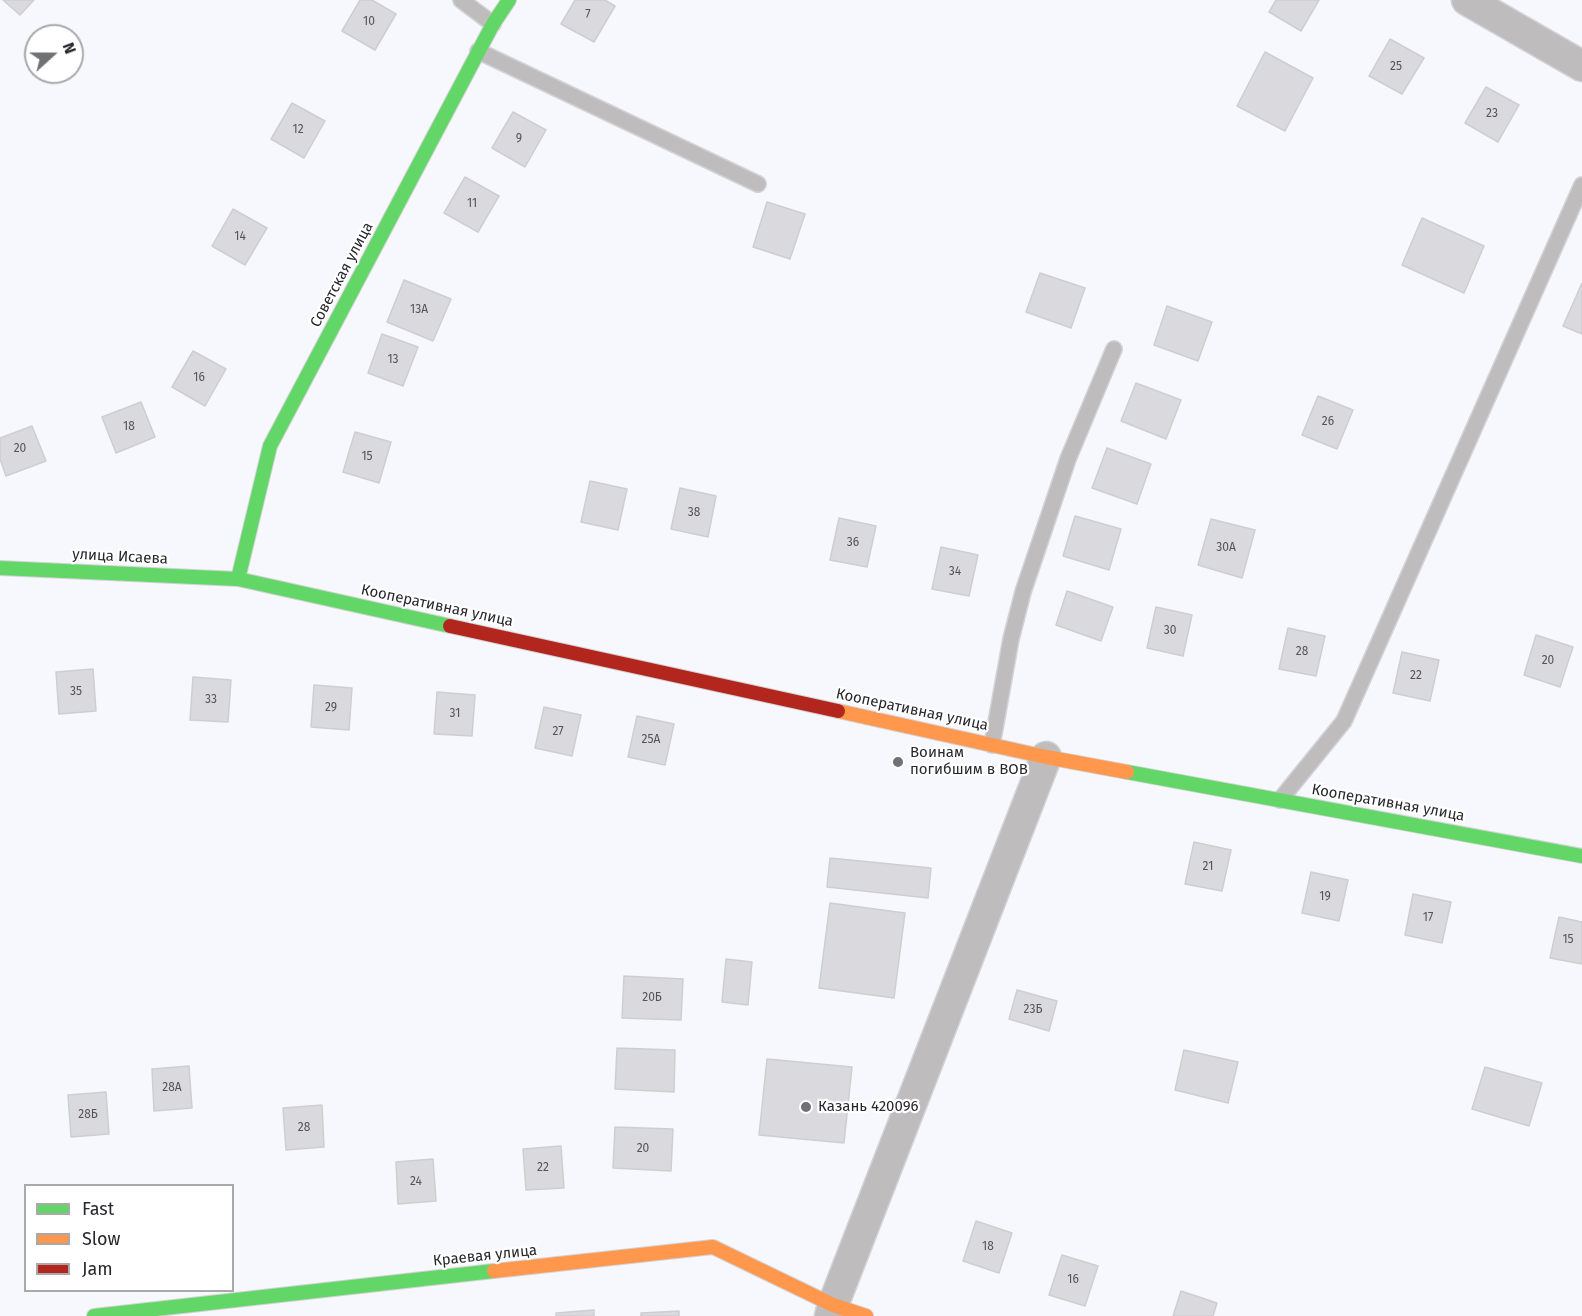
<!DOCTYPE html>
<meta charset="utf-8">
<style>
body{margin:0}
#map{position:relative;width:1582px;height:1316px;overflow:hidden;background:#f7f8fd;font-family:"Fira Sans",sans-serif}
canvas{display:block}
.legend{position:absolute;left:24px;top:1184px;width:210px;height:108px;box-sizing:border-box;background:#fff;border:2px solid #a9a9ab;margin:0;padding:8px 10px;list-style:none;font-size:18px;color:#28282c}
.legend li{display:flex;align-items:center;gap:12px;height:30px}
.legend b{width:30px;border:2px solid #a9a9ab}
.north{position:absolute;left:24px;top:24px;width:60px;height:60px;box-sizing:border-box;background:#fff;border:2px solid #a9a9ab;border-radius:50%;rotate:69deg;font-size:16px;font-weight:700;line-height:24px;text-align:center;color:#28282c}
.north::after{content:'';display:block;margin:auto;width:21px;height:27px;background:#707175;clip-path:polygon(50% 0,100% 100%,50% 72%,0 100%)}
</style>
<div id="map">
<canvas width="1582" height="1316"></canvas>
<ul class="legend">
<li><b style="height:8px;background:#63d668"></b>Fast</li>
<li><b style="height:8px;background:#ff974d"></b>Slow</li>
<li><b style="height:8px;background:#b3261e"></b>Jam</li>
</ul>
<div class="north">N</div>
</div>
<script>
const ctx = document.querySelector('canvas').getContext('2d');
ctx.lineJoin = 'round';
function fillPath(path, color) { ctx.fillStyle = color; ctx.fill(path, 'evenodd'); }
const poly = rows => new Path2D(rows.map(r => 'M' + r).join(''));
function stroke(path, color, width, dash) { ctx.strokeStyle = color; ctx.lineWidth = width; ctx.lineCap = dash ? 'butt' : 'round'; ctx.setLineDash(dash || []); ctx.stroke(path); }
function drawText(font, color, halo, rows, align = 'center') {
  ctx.font = font + ' "Fira Sans",sans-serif'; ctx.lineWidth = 4.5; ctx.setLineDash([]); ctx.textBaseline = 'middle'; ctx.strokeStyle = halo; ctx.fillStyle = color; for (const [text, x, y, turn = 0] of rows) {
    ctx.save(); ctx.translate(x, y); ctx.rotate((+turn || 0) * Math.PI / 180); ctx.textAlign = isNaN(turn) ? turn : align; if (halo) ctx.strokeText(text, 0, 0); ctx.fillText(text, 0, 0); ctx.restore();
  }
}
const building = poly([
 [3,0,34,0,20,15,3,0],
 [360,0,372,0,396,14,375,50,342,31,360,0],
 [575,0,605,0,615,6,594,42,561,24,575,0],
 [1276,0,1319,0,1301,31,1269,12,1276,0],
 [1390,39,1424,58,1402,94,1369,76,1390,39],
 [1265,52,1313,78,1285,131,1237,106,1265,52],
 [1486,87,1519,105,1498,142,1465,123,1486,87],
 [292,103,325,121,304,158,271,139,292,103],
 [513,112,546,130,525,167,492,148,513,112],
 [465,177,499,196,478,232,444,213,465,177],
 [767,202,805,214,790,259,753,247,767,202],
 [233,209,267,228,245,265,212,246,233,209],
 [1422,218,1484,246,1464,293,1402,265,1422,218],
 [1040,273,1085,288,1071,328,1026,312,1040,273],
 [404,280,451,299,433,341,387,322,404,280],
 [1582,283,1582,334,1563,326,1582,283],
 [1167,306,1212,322,1198,361,1154,345,1167,306],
 [382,334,418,347,403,386,368,373,382,334],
 [193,351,226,369,205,406,172,387,193,351],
 [1136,383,1181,400,1166,439,1121,421,1136,383],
 [1318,396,1353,410,1337,449,1302,435,1318,396],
 [141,402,155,437,116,453,102,417,141,402],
 [32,426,46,461,6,476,0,459,0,438,32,426],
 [355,432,391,442,379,483,343,472,355,432],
 [1107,448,1151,464,1137,504,1092,488,1107,448],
 [590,481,627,489,618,530,581,522,590,481],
 [680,488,716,496,708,537,671,529,680,488],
 [1075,516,1121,529,1109,570,1063,556,1075,516],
 [839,518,876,526,867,567,830,560,839,518],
 [1211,519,1255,530,1242,578,1198,565,1211,519],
 [941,547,978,555,969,596,932,589,941,547],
 [1067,591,1113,607,1101,641,1056,625,1067,591],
 [1156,607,1192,615,1183,656,1147,648,1156,607],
 [1288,628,1325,636,1316,676,1279,669,1288,628],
 [1536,635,1573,647,1560,687,1524,675,1536,635],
 [1402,652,1439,660,1430,701,1393,693,1402,652],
 [93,669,96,711,59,714,56,672,93,669],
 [193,677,231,680,228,722,190,720,193,677],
 [314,685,352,688,349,730,311,727,314,685],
 [437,692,475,695,472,736,434,734,437,692],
 [544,707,581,715,572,756,535,748,544,707],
 [637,716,674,724,665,765,628,757,637,716],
 [1194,842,1231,850,1222,891,1185,884,1194,842],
 [830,858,931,868,928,898,827,887,830,858],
 [1311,872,1348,880,1339,921,1302,913,1311,872],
 [1413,894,1451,902,1442,943,1405,935,1413,894],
 [830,903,905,913,894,998,819,988,830,903],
 [1559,917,1582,922,1582,964,1550,958,1559,917],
 [726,959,752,962,748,1005,722,1002,726,959],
 [624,976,683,979,681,1020,622,1018,624,976],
 [1017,990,1057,1001,1049,1031,1009,1019,1017,990],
 [617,1048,675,1050,674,1092,615,1089,617,1048],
 [1184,1050,1238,1062,1228,1103,1175,1090,1184,1050],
 [767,1059,852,1067,844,1143,759,1135,767,1059],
 [189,1066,192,1108,154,1111,152,1069,189,1066],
 [1485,1067,1542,1083,1529,1126,1472,1109,1485,1067],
 [106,1092,109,1134,71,1137,68,1095,106,1092],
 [322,1105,324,1147,286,1150,283,1108,322,1105],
 [615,1127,673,1129,671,1171,613,1168,615,1127],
 [561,1146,564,1188,526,1190,523,1149,561,1146],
 [433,1159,436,1201,398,1204,396,1162,433,1159],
 [976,1221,1012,1233,999,1273,963,1261,976,1221],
 [1062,1255,1098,1266,1085,1306,1049,1295,1062,1255],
 [1181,1291,1217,1303,1213,1316,1173,1316,1181,1291],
 [594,1310,594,1316,556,1316,556,1313,594,1310],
 [679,1311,679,1316,641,1316,641,1313,679,1311]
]);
const lane = poly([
 [461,0,493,24],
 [478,51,758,184],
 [992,745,1011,639,1023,592,1068,459,1114,349],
 [1280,800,1344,721,1582,185]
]);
const street = poly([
 [1467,0,1582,66],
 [830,1316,833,1305,1046,757]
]);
const fast = poly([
 [0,568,238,579,450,626],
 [238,579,270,446,493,24,509,0],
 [1127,772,1582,856],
 [94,1316,494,1271]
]);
const slow = poly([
 [838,711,1046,757,1127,772],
 [494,1271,713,1247,833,1305,866,1316]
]);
const jam = poly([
 [450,626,838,711]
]);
const markers = [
 [898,762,6,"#707175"],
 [806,1107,6,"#707175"]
];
const numberNames = [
 ["7",588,15],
 ["10",369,22],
 ["25",1396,67],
 ["23",1492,114],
 ["12",298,130],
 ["9",519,139],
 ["11",472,204],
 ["14",240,237],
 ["13А",419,310],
 ["13",393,360],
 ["16",199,378],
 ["26",1328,422],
 ["18",129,427],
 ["20",20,449],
 ["15",367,457],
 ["38",694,513],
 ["36",853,543],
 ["30А",1226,548],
 ["34",955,572],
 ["30",1170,631],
 ["28",1302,652],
 ["20",1548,661],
 ["22",1416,676],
 ["35",76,692],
 ["33",211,700],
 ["29",331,708],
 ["31",455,714],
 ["27",558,732],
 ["25А",651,740],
 ["21",1208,867],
 ["19",1325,897],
 ["17",1428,918],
 ["15",1568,940],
 ["20Б",652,998],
 ["23Б",1033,1010],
 ["28А",172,1088],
 ["28Б",88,1115],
 ["28",304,1128],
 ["20",643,1149],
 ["22",543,1168],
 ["24",416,1182],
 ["18",988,1247],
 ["16",1073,1280]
];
const streetNames = [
 ["Советская улица",342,275,-62],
 ["улица Исаева",120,557,3],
 ["Кооперативная улица",437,606,12],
 ["Кооперативная улица",912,710,12],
 ["Кооперативная улица",1388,803,10],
 ["Краевая улица",485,1256,-6]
];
const poiNames = [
 ["Воинам",910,753],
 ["погибшим в ВОВ",910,770],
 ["Казань 420096",818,1107]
];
fillPath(building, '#dadade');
stroke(building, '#ceced2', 1.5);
stroke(lane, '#d3d3d7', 18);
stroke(street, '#d3d3d7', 33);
stroke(fast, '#d3d3d7', 16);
stroke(slow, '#d3d3d7', 16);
stroke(jam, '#d3d3d7', 16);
stroke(lane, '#bebcbc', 15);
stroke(street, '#bebcbc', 30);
stroke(fast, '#63d668', 14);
stroke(slow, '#ff974d', 14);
stroke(jam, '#b3261e', 14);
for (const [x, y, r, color] of markers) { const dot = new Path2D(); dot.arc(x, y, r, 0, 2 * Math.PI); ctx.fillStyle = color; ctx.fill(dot); stroke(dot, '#fff', 2); }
drawText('12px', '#545458', null, numberNames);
drawText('15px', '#28282c', '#fff', streetNames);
drawText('15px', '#28282c', '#fff', poiNames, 'left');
</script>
